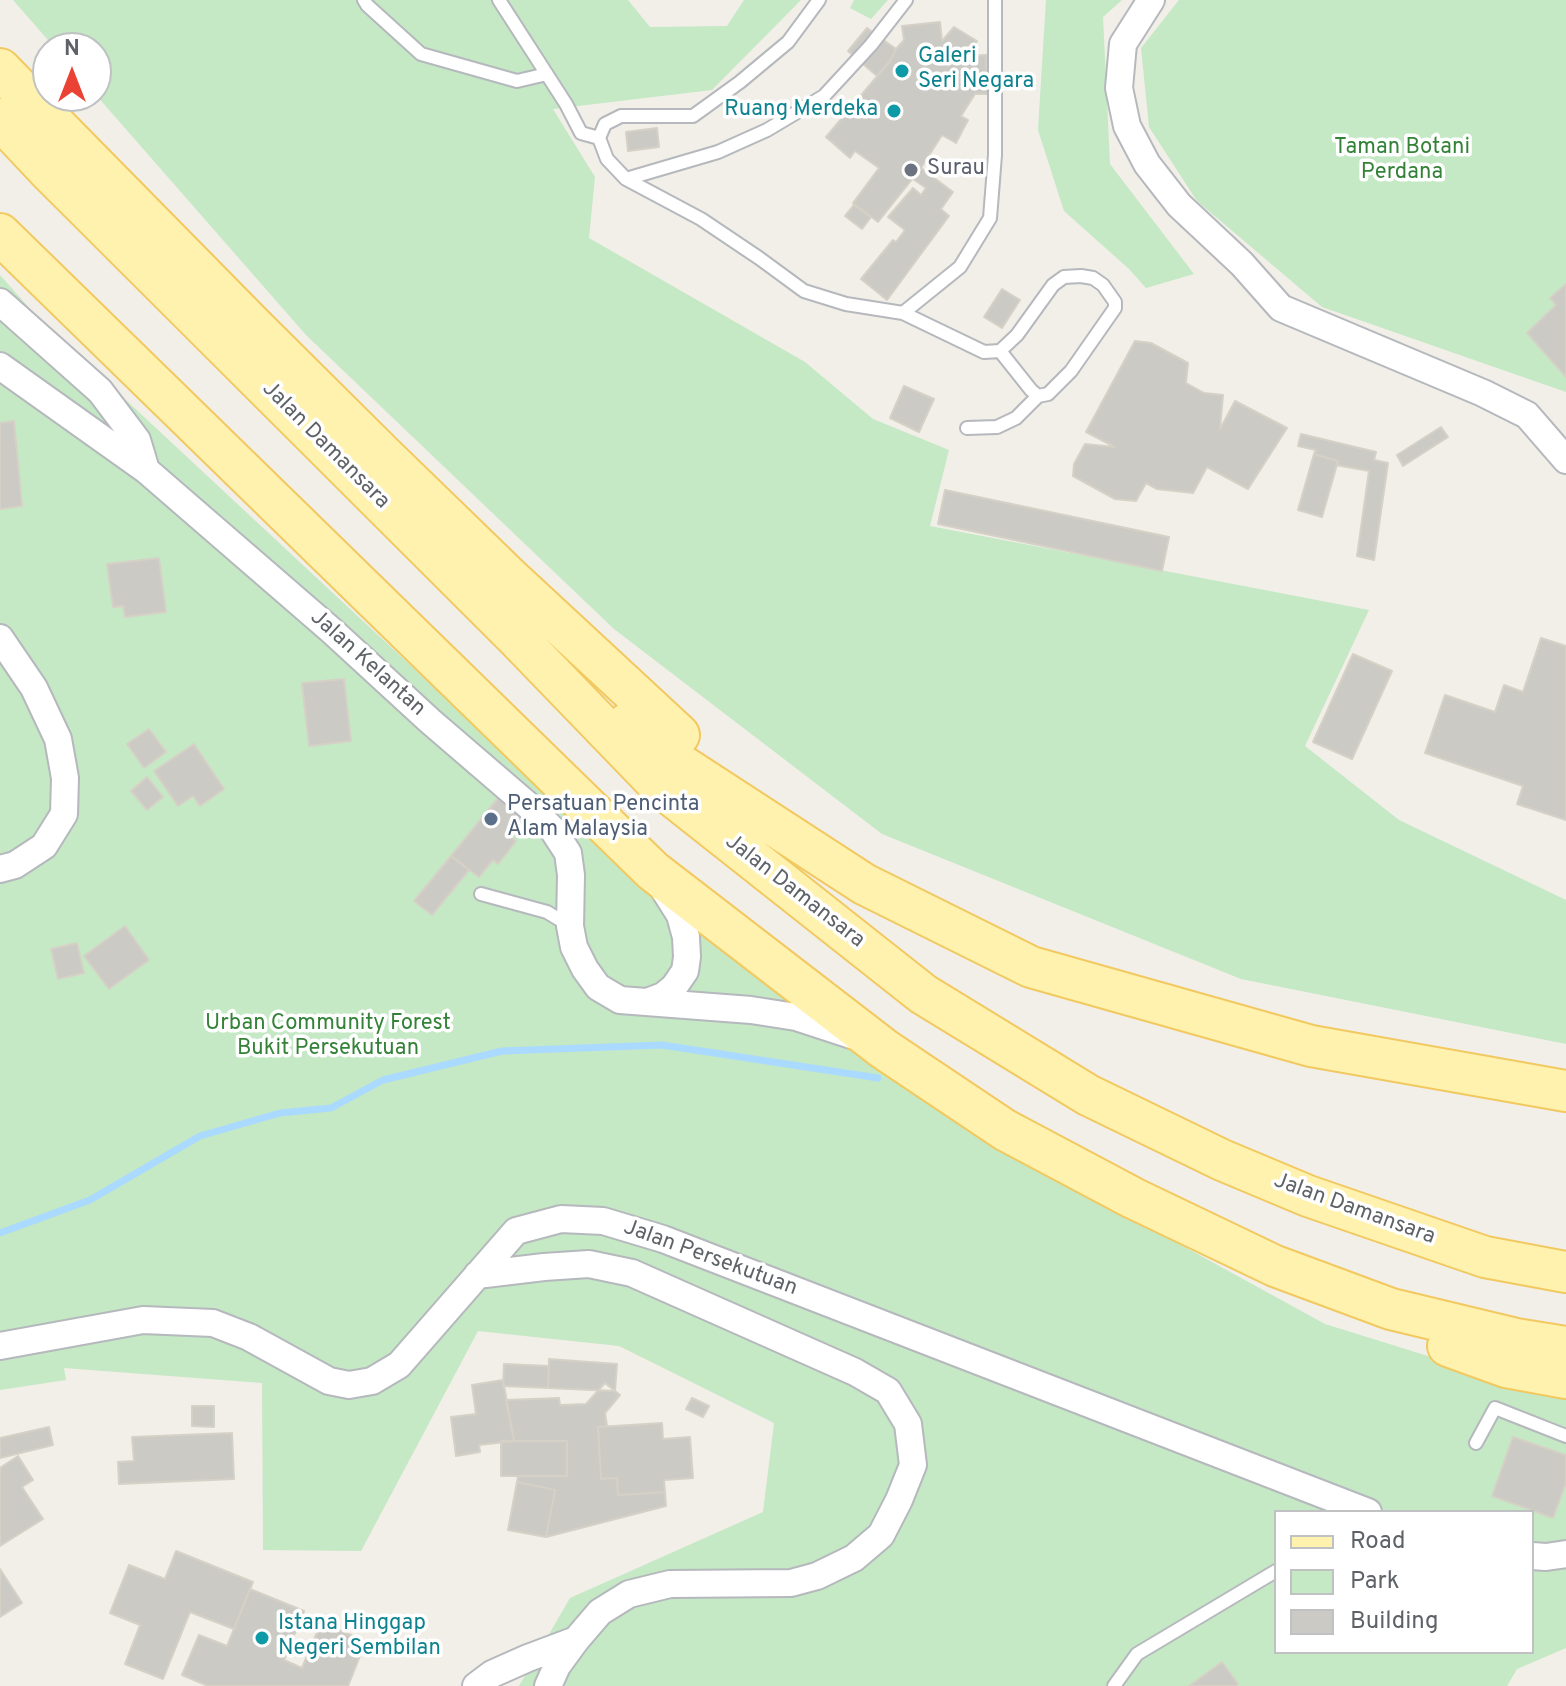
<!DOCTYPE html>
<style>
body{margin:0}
#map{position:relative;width:1566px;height:1686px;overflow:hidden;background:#f1efe8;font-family:Overpass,sans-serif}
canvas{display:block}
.legend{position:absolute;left:1274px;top:1510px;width:260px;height:144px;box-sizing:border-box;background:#fff;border:2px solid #bfc1c3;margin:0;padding:10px 14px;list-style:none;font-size:24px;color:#5f6368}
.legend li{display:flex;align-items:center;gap:16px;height:40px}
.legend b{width:40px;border:2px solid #bfc1c3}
.north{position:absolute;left:32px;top:32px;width:80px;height:80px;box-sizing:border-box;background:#fff;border:2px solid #bfc1c3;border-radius:50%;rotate:0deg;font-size:22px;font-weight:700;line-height:32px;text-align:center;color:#5f6368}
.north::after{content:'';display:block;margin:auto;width:28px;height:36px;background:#ea4335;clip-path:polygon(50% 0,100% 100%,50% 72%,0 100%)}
</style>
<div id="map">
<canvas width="1566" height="1686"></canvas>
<ul class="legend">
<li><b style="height:10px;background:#fff2af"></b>Road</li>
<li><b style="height:22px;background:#c5e8c5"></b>Park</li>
<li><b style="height:22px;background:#cccac5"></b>Building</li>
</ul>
<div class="north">N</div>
</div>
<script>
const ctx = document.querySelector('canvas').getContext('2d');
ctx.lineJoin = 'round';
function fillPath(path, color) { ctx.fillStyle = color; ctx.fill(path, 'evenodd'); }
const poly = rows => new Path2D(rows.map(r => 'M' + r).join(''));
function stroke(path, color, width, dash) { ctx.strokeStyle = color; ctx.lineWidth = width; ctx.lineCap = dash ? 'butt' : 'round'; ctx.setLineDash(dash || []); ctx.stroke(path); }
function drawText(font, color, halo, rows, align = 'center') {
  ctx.font = font + ' Overpass,sans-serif'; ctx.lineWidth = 7; ctx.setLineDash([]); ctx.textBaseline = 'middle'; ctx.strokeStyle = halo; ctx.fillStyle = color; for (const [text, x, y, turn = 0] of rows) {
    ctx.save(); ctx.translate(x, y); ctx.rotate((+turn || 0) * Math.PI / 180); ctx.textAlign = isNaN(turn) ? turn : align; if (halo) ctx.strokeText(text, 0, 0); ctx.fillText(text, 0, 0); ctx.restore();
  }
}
const green = poly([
 [13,0,628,0,650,27,727,26,744,0,801,0,712,90,553,109,595,177,589,238,805,362,873,419,949,450,930,526,1369,610,1305,746,1399,820,1566,900,1566,1044,1241,979,882,834,614,629,306,335,96,95,96,48,55,48],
 [854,0,888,0,871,19,850,8],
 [1046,0,1122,0,1103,17,1110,164,1194,274,1146,288,1129,269,1064,211,1038,130],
 [1179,0,1566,0,1566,392,1322,307,1197,201,1149,127,1141,48],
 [0,275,39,319,585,828,995,1143,1325,1324,1566,1399,1566,1648,1517,1669,1507,1686,519,1686,570,1598,763,1512,774,1423,619,1346,478,1331,361,1551,263,1550,262,1383,64,1368,66,1380,0,1390],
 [1276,1512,1532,1512,1532,1652,1276,1652]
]);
const stream = poly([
 [0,1233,90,1200,200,1136,280,1113,331,1108,383,1080,502,1051,662,1045,878,1078]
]);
const building = poly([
 [940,22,942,41,954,27,977,41,968,56,986,55,988,94,975,94,961,116,968,120,956,143,942,135,921,168,878,222,853,203,879,168,855,151,850,158,826,137,890,61,896,49,904,40,902,26,940,22],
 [867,28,896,49,890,61,877,76,848,51,867,28],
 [657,128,659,147,628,151,626,132,657,128],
 [921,168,953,192,941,209,949,216,887,300,861,279,893,240,896,242,905,230,888,217,913,188,921,195,926,188,913,179,921,168],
 [854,205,871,217,862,229,845,216,854,205],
 [1566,284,1566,377,1527,333,1556,305,1550,298,1566,284],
 [1002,289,1020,300,1002,328,984,317,1002,289],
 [1135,341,1151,343,1188,363,1186,383,1204,393,1223,395,1220,429,1235,401,1287,428,1248,489,1207,467,1193,493,1157,489,1146,483,1136,501,1115,499,1073,476,1074,464,1085,444,1115,447,1086,432,1135,341],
 [904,386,934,399,919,432,890,418,904,386],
 [14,421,22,506,0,509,0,423,14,421],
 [1441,427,1448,437,1403,466,1397,455,1441,427],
 [1301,434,1376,452,1374,460,1388,463,1374,560,1357,556,1369,471,1336,465,1338,461,1314,454,1316,450,1298,446,1301,434],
 [1314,454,1338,461,1322,517,1298,510,1314,454],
 [945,490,1169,537,1162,571,938,524,945,490],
 [159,558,166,612,125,617,123,606,113,607,107,564,159,558],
 [1541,638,1566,646,1566,820,1517,804,1523,786,1425,753,1445,695,1495,712,1504,685,1523,692,1541,638],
 [1353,654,1392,671,1352,759,1313,742,1353,654],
 [344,679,351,741,309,746,302,683,344,679],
 [149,729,166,752,144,768,127,744,149,729],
 [194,744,224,789,200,806,193,796,178,806,154,771,194,744],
 [147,777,163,797,147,810,131,791,147,777],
 [498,798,525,820,511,837,516,841,498,864,493,860,479,877,451,856,498,798],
 [451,856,469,870,432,915,414,901,451,856],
 [125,926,149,960,109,989,84,956,125,926],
 [77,943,84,973,58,979,51,949,77,943],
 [549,1359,617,1364,615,1391,548,1388,549,1359],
 [504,1364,549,1366,548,1388,503,1386,504,1364],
 [503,1380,514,1441,479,1445,480,1452,456,1456,451,1417,476,1414,472,1385,503,1380],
 [605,1383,620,1395,605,1413,607,1426,598,1427,601,1479,617,1478,618,1495,665,1492,666,1506,546,1537,555,1490,517,1482,518,1476,567,1476,567,1441,514,1441,506,1400,559,1398,560,1405,586,1404,605,1383],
 [692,1398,709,1406,703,1417,686,1409,692,1398],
 [192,1406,214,1406,214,1427,192,1426,192,1406],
 [662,1423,663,1439,690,1437,693,1478,664,1480,665,1492,618,1495,617,1478,601,1479,598,1427,662,1423],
 [49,1427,53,1445,0,1458,0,1438,49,1427],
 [232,1433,234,1479,119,1484,118,1462,134,1461,132,1437,232,1433],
 [1513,1437,1566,1455,1566,1483,1553,1518,1492,1496,1513,1437],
 [501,1441,567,1441,567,1476,501,1476,501,1441],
 [18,1456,33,1480,22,1487,43,1519,0,1546,0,1468,18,1456],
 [517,1482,555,1490,546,1537,508,1530,517,1482],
 [176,1551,253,1582,234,1629,190,1612,163,1679,125,1664,140,1625,110,1613,129,1565,165,1579,176,1551],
 [0,1569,22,1603,0,1617,0,1569],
 [250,1589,304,1611,284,1660,302,1668,321,1623,366,1641,348,1686,208,1686,182,1675,199,1635,227,1646,250,1589],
 [1222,1662,1238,1684,1235,1686,1189,1686,1222,1662]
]);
const lane = poly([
 [364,0,367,5,421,54,517,81,547,74],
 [499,0,566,104,581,133,599,138],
 [819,0,788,42,740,82,693,116,621,116,605,124,599,138,607,159,626,179,701,219,759,258,804,291,846,304,903,313,960,267,990,218,995,155,995,0],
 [626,179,718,152,767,130,824,96,871,45,906,0],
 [903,313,984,352,1000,351,1017,335,1053,285,1064,277,1081,276,1093,278,1103,285,1115,302,1115,308,1071,371,1048,394,1038,396,1031,390,1000,351],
 [967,428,997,427,1016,418,1038,396],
 [481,894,547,912,570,926],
 [1476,1443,1495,1408,1566,1436],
 [1114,1686,1137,1654,1276,1571]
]);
const street = poly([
 [1151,0,1123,44,1119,88,1127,126,1147,164,1179,205,1242,264,1281,308,1483,393,1527,415,1566,460],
 [0,302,100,391,137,440,146,470],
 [0,366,146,470,332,631,430,721,530,807,553,830,568,853,571,875,570,926,574,947,585,969,598,987,620,1000,751,1010,796,1017,851,1035],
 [0,638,34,688,58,739,65,778,64,814,44,846,15,865,0,869],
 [650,1001,663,996,674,987,685,971,687,957,686,937,680,915,663,888],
 [477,1275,544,1267,589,1264,632,1273,855,1372,888,1391,908,1424,913,1465,899,1500,881,1535,854,1558,817,1576,791,1583,670,1584,629,1594,600,1612,576,1640,557,1666,548,1686],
 [0,1346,143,1320,213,1323,249,1337,329,1381,349,1385,372,1381,399,1365,516,1231,561,1219,603,1221,663,1239,1368,1512],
 [1532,1556,1546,1557,1566,1554],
 [476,1686,492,1674,528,1658,576,1640]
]);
const primary = poly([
 [0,69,254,327,383,455,514,582,679,735],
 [0,119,48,170,517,638,661,787,923,994,1088,1095,1222,1160,1308,1196,1485,1257,1566,1272],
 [0,234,653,871,884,1049,1005,1130,1133,1198,1275,1266,1391,1309,1516,1339,1566,1347],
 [628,723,681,765,864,884,1031,967,1311,1046,1566,1091],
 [1448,1346,1506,1367,1566,1378]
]);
const markers = [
 [902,71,8,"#0f9aa8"],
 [894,111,8,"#0f9aa8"],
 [911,170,8,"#6b7280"],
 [491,819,8,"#5c6f8a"],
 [262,1638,8,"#0f9aa8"]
];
const cultureNames = [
 ["Galeri",918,58],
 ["Seri Negara",918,83],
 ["Ruang Merdeka",878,111,"right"],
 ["Istana Hinggap",278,1625],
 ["Negeri Sembilan",278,1650]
];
const parkNames = [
 ["Taman Botani",1402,149],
 ["Perdana",1402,174],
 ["Urban Community Forest",328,1025],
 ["Bukit Persekutuan",328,1050]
];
const worshipNames = [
 ["Surau",927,170]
];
const streetNames = [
 ["Jalan Damansara",325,446,45],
 ["Jalan Kelantan",367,664,42],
 ["Jalan Damansara",794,892,38],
 ["Jalan Damansara",1354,1210,20],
 ["Jalan Persekutuan",710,1259,20]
];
const serviceNames = [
 ["Persatuan Pencinta",507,806],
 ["Alam Malaysia",507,831]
];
fillPath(green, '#c5e8c5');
stroke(stream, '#aadaff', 7);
fillPath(building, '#cccac5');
stroke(building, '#d6d1c6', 2);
stroke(lane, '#b5b8bc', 16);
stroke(street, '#b5b8bc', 30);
stroke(primary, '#f2c960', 44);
stroke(lane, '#fff', 12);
stroke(street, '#fff', 26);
stroke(primary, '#fff2af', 40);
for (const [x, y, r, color] of markers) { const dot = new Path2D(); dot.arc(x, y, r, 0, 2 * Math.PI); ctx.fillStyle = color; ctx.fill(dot); stroke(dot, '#fff', 3); }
drawText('22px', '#0d838f', '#fff', cultureNames, 'left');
drawText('22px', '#348238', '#fff', parkNames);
drawText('22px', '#5b616d', '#fff', worshipNames, 'left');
drawText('22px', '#5f6368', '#fff', streetNames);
drawText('22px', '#4e5e75', '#fff', serviceNames, 'left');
</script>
